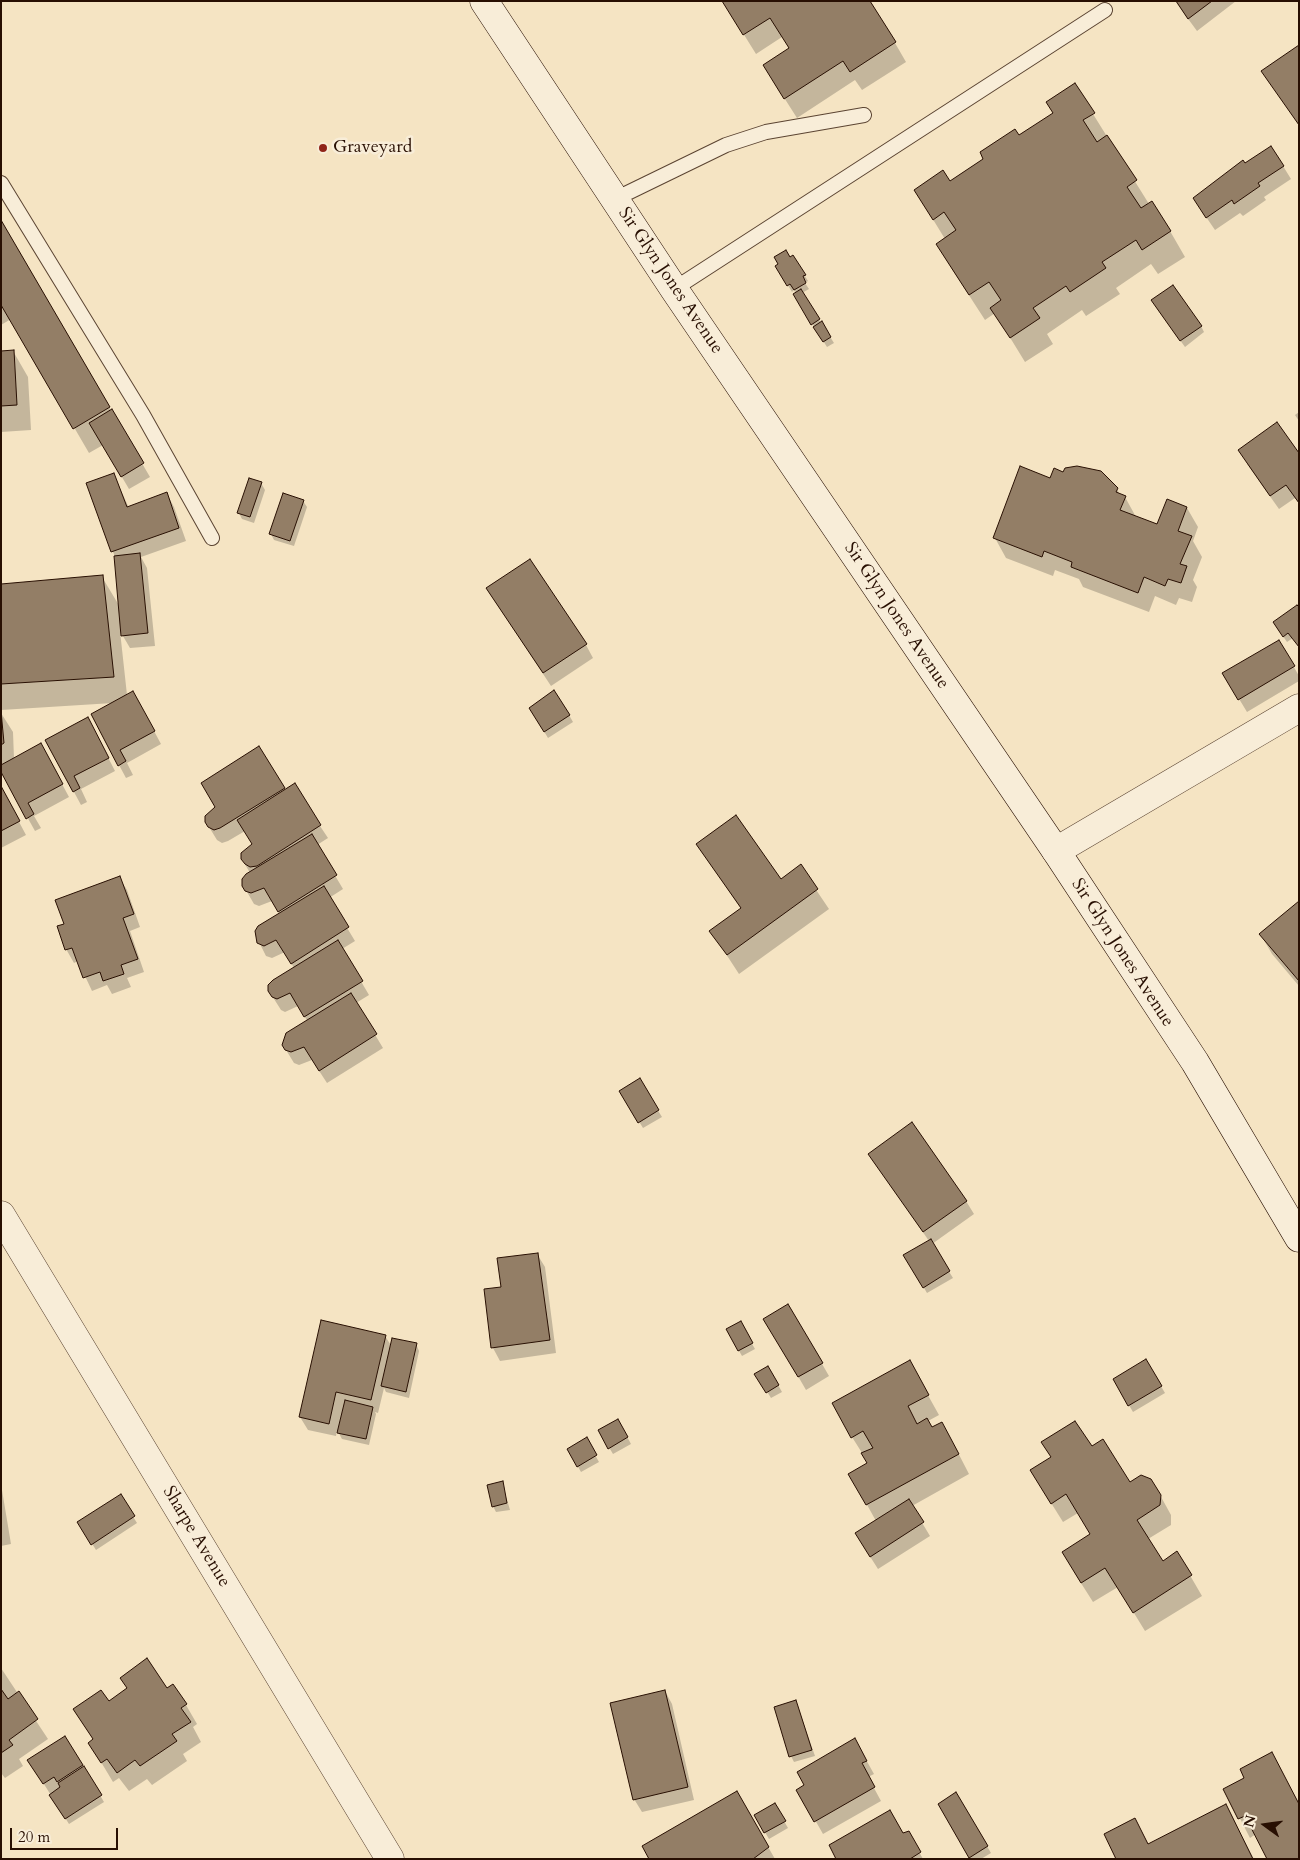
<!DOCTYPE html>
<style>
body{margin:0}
#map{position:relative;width:1300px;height:1860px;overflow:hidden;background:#f5e4c3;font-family:Cardo,serif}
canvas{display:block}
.frame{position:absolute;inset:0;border:2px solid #280f02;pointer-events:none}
.north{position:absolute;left:1240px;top:1800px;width:50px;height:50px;-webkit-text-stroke:4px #f8edd8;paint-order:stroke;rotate:284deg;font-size:14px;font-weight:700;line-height:20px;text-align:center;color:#280f02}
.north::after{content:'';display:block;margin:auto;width:18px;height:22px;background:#280f02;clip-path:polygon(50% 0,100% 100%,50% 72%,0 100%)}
.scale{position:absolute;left:10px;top:1828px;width:108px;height:22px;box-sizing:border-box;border:2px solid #280f02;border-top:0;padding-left:6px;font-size:15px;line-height:18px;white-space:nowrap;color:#280f02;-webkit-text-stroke:4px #f8edd8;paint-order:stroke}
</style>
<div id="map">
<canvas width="1300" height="1860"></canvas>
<div class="frame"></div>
<div class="north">N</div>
<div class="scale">20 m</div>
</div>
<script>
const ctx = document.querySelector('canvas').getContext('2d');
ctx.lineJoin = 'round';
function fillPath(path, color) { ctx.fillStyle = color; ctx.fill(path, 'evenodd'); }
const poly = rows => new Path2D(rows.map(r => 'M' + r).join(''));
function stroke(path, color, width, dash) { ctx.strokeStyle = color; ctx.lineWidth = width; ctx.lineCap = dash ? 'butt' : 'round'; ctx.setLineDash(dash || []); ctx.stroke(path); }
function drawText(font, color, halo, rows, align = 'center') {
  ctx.font = font + ' Cardo,serif'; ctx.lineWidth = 5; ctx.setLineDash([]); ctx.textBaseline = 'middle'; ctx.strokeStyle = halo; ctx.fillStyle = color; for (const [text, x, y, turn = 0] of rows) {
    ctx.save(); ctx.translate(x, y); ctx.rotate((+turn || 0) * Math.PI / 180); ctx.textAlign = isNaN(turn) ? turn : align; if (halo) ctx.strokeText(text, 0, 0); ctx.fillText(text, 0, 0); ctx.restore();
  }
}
const shadow = poly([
 [723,1,895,43,906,62,862,90,855,80,797,118,776,85,790,49,782,37,756,54],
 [1175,1,1236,1,1197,31],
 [1093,114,1149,204,1170,231,1185,257,1158,274,1151,264,1116,288,1120,294,1086,316,1082,310,1047,334,1053,344,1025,362,995,313,985,320,952,269,937,244,945,239,915,190,950,183,1019,137],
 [1245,165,1283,166,1291,179,1264,197,1266,200,1243,216,1240,213,1215,230,1202,211],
 [1,222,150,477,129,489,103,445,89,453,11,319,1,325],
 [793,257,808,281,805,283,809,289,802,293,834,343,827,347,794,295,796,293,794,290,792,292,776,266],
 [1156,307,1201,326,1204,332,1185,347],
 [13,351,28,377,31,430,1,432,1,352],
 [1299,412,1299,421,1295,415],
 [1299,456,1299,503,1295,498,1279,509,1247,464],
 [114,475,129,508,167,494,174,507,186,541,141,557,147,568,155,646,130,648,120,631,127,695,140,705,161,744,127,763,133,775,126,778,119,765,113,703,1,710,1,585,102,577,120,607,115,557,88,484],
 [1051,480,1117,489,1120,495,1125,497,1136,517,1158,526,1187,508,1198,527,1193,541,1202,557,1193,580,1197,587,1192,602,1179,598,1176,605,1155,596,1149,612,1083,587,1079,579,1055,570,1053,576,1006,558,995,538],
 [261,483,265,490,254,523,242,519,239,513],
 [303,501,307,507,294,546,274,540,271,534],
 [495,601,586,645,593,658,551,686],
 [1299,609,1299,647,1293,638,1287,642,1278,629],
 [1279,641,1299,676,1299,681,1247,712,1224,674],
 [530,708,569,715,573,722,548,738],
 [1,713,13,732,14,759,48,758,69,797,34,816,41,828,35,831,1,770],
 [95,732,115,771,81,789,87,802,81,805,46,740],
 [259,748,286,791,320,826,328,838,317,845,343,889,329,898,355,941,342,949,369,995,356,1003,383,1048,327,1083,312,1060,299,1065,294,1063,283,1045,308,1022,298,1006,285,1012,281,1010,269,991,294,968,285,952,272,958,266,956,259,942,280,914,272,901,259,906,254,904,243,885,250,873,242,859,253,845,245,831,228,841,222,843,217,840,206,822],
 [1,788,26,835,1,848],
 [698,845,781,880,800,866,829,909,739,974,711,931,741,909],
 [119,877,127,890,140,927,130,931,144,972,127,978,131,987,112,994,107,985,92,991,78,961,74,963,66,949,65,925],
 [1299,902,1299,986,1272,954,1261,935],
 [639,1080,662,1117,643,1128,620,1091],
 [869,1154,966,1201,974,1214,932,1244,953,1278,927,1293,905,1256,929,1241],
 [537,1254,545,1267,556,1353,500,1361,493,1348,503,1288],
 [788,1305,829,1376,806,1390,765,1319],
 [740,1323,755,1349,742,1356,727,1330],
 [385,1336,392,1347,416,1344,419,1351,409,1398,386,1392,384,1388,378,1413,375,1412,376,1414,369,1445,342,1439,337,1430,336,1436,308,1430,300,1417],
 [1146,1361,1165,1393,1133,1412,1114,1380],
 [768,1367,782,1392,771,1398,756,1374],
 [920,1381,939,1415,928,1421,932,1429,953,1443,969,1474,912,1506,930,1536,878,1569,864,1547,876,1521,850,1474,869,1464,852,1437],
 [618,1420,631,1444,613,1454,599,1431],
 [586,1439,599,1462,581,1472,568,1449],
 [1091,1448,1129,1484,1160,1495,1171,1515,1171,1525,1148,1539,1162,1563,1177,1553,1202,1596,1145,1631,1118,1587,1093,1602,1074,1572,1091,1535,1078,1513,1063,1522,1043,1490],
 [502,1483,510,1510,496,1512,493,1506],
 [1,1484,11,1544,1,1546],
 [120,1496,137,1523,96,1550,79,1523],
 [1,1668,48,1739,19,1759,23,1766,5,1778,1,1773],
 [167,1689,186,1705,197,1724,193,1727,201,1742,183,1754,187,1761,152,1785,147,1779,129,1791,119,1778,113,1782,101,1762,94,1740,75,1709],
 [665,1691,672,1704,694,1800,642,1812,634,1799],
 [796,1702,815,1756,794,1762,791,1756],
 [855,1740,874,1774,868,1777,881,1801,823,1834,798,1790,806,1785],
 [1272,1754,1299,1804,1250,1838,1225,1789,1246,1779],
 [82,1765,104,1802,69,1824,37,1773],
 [737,1793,775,1859,650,1859],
 [956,1794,991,1853,981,1859,971,1859,939,1804],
 [774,1804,788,1828,769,1839,755,1815],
 [1226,1806,1254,1859,1117,1859,1135,1820,1149,1845],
 [908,1832,923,1859,838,1859,903,1835]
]);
const building = poly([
 [722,1,870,1,896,42,850,72,843,61,784,99,763,65,789,48,770,18,743,35,722,1],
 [1176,1,1212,1,1188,19,1176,1],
 [1299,45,1299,125,1261,71,1299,45],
 [1075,83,1095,113,1083,120,1097,142,1107,135,1137,180,1127,187,1141,208,1152,201,1171,231,1142,250,1136,240,1102,262,1106,268,1070,292,1066,286,1033,308,1040,318,1010,338,990,308,1001,300,989,282,969,295,936,244,956,230,944,212,933,220,914,190,943,170,950,181,983,159,980,152,1015,129,1019,135,1053,113,1046,102,1075,83],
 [1271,146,1284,166,1258,183,1260,186,1234,204,1232,200,1206,218,1193,198,1243,160,1245,163,1271,146],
 [1,220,110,407,73,429,1,305,1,220],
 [786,250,790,257,793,255,806,275,803,276,806,283,794,290,790,284,787,286,775,266,778,264,774,257,786,250],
 [1173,285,1202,326,1180,341,1151,300,1173,285],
 [801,289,820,319,811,325,793,294,801,289],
 [822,321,831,337,823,342,813,327,822,321],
 [14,350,17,405,1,406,1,351,14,350],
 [112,409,144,463,121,477,89,423,112,409],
 [1277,422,1299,453,1299,503,1286,485,1270,496,1238,450,1277,422],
 [1020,466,1050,478,1054,468,1063,472,1065,468,1077,466,1101,471,1118,488,1116,492,1126,496,1120,510,1157,524,1167,499,1187,507,1178,531,1192,536,1180,564,1187,566,1181,583,1168,579,1165,586,1144,577,1138,593,1071,567,1072,562,1044,551,1042,557,993,538,1020,466],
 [114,473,127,507,167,492,179,528,111,552,86,483,114,473],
 [249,478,262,482,250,517,237,513,249,478],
 [283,493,304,500,290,541,269,534,283,493],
 [140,553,148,633,121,636,114,556,140,553],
 [530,559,587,644,543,673,486,588,530,559],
 [103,575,114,677,1,684,1,584,103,575],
 [1297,605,1299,607,1299,647,1288,633,1283,637,1273,622,1297,605],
 [1279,640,1295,666,1238,700,1222,673,1279,640],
 [554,690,570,715,544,732,529,708,554,690],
 [133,691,155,731,120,750,126,761,118,766,91,714,133,691],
 [1,711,4,743,1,745,1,711],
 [88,717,109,758,74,776,80,788,73,792,45,740,88,717],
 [41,743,63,784,28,803,34,814,26,819,1,772,1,765,41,743],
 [259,746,285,788,220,828,214,830,208,827,205,822,205,816,215,807,201,783,259,746],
 [295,783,321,825,257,866,250,867,245,864,241,859,241,853,252,844,237,820,295,783],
 [1,786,20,821,1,831,1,786],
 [736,815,781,879,801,864,818,889,727,955,709,931,741,908,696,844,736,815],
 [312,834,337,875,278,912,264,888,251,893,245,891,242,886,242,879,246,874,312,834],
 [120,876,134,914,123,918,138,959,121,965,124,974,103,981,100,972,83,978,72,948,65,950,57,926,64,924,55,900,120,876],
 [324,886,349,927,291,964,276,940,264,946,257,943,255,931,258,926,324,886],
 [1299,901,1299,981,1259,934,1299,901],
 [338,940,363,981,304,1017,290,993,277,999,272,997,268,991,268,985,273,980,338,940],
 [351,993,377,1034,319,1071,304,1047,291,1052,285,1050,282,1045,286,1033,351,993],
 [640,1078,659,1110,638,1123,619,1091,640,1078],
 [912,1122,967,1201,923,1232,868,1154,912,1122],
 [931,1239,950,1271,923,1288,903,1255,931,1239],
 [538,1253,550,1340,491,1348,484,1289,501,1287,497,1258,538,1253],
 [788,1304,823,1363,798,1377,763,1319,788,1304],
 [321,1320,386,1335,371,1400,336,1392,329,1424,299,1417,321,1320],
 [741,1321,753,1343,738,1351,726,1329,741,1321],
 [392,1338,417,1343,406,1392,381,1386,392,1338],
 [1146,1359,1162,1386,1128,1406,1113,1379,1146,1359],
 [910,1360,929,1395,908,1406,917,1424,927,1418,932,1427,942,1422,959,1454,866,1505,848,1474,867,1463,861,1453,873,1448,863,1431,851,1438,832,1403,910,1360],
 [768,1366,779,1385,766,1393,754,1374,768,1366],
 [345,1400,373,1407,366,1439,337,1433,345,1400],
 [618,1419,628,1437,608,1449,598,1430,618,1419],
 [1075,1421,1092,1446,1103,1439,1130,1482,1141,1475,1151,1479,1161,1495,1160,1505,1137,1520,1163,1561,1177,1551,1192,1575,1133,1613,1105,1568,1081,1583,1062,1552,1090,1534,1066,1494,1051,1504,1030,1470,1051,1457,1041,1442,1075,1421],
 [587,1437,597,1455,577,1467,567,1449,587,1437],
 [503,1481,507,1503,492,1507,487,1485,503,1481],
 [121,1494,135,1516,91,1545,77,1522,121,1494],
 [909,1499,924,1522,870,1557,855,1533,909,1499],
 [147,1658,167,1688,173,1684,187,1704,181,1708,191,1722,172,1734,177,1741,140,1766,135,1760,117,1773,107,1759,101,1763,88,1743,93,1739,73,1709,101,1690,109,1701,127,1688,120,1678,147,1658],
 [1,1689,8,1699,19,1691,38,1719,9,1740,13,1745,1,1753,1,1689],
 [665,1690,688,1787,633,1800,610,1703,665,1690],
 [796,1700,812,1750,789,1757,774,1707,796,1700],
 [65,1736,83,1765,57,1782,54,1777,43,1784,27,1760,65,1736],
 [855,1738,867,1761,862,1763,875,1787,814,1822,796,1790,804,1785,797,1772,855,1738],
 [1272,1752,1299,1804,1299,1859,1267,1859,1245,1816,1238,1819,1223,1789,1244,1778,1240,1769,1272,1752],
 [84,1766,102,1795,65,1819,49,1795,60,1787,58,1783,84,1766],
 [737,1791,769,1847,753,1859,649,1859,642,1846,737,1791],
 [956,1792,988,1846,969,1858,938,1804,956,1792],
 [775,1803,786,1821,764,1833,754,1815,775,1803],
 [1226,1804,1253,1859,1116,1859,1104,1834,1135,1818,1148,1844,1226,1804],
 [890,1810,903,1833,909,1831,921,1852,910,1859,836,1859,829,1845,890,1810]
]);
const lane = poly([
 [1,183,143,415,212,538],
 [615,199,726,145,766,132,864,115],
 [674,289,1105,10]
]);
const street = poly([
 [1056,851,1299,708],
 [1,1215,390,1859]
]);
const secondary = poly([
 [484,1,674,289,1056,851,1195,1062,1299,1238]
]);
const markers = [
 [323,148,5,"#8f2418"]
];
const poiNames = [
 ["Graveyard",333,148]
];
const streetNames = [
 ["Sir Glyn Jones Avenue",670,281,56],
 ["Sir Glyn Jones Avenue",896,616,56],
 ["Sir Glyn Jones Avenue",1122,953,57],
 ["Sharpe Avenue",196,1537,59]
];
fillPath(shadow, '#0003');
fillPath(building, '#937e66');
stroke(building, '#280f02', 1);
stroke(lane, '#5b4432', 16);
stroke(street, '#5b4432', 29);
stroke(secondary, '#280f02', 29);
stroke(lane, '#f8edd8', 14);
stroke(street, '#f8edd8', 28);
stroke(secondary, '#f8edd8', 28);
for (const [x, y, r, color] of markers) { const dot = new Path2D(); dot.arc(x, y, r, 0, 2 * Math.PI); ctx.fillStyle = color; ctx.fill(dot); stroke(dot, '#f8edd8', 2); }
drawText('18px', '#280f02', '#f8edd8', poiNames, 'left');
drawText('18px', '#280f02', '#f8edd8', streetNames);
</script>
